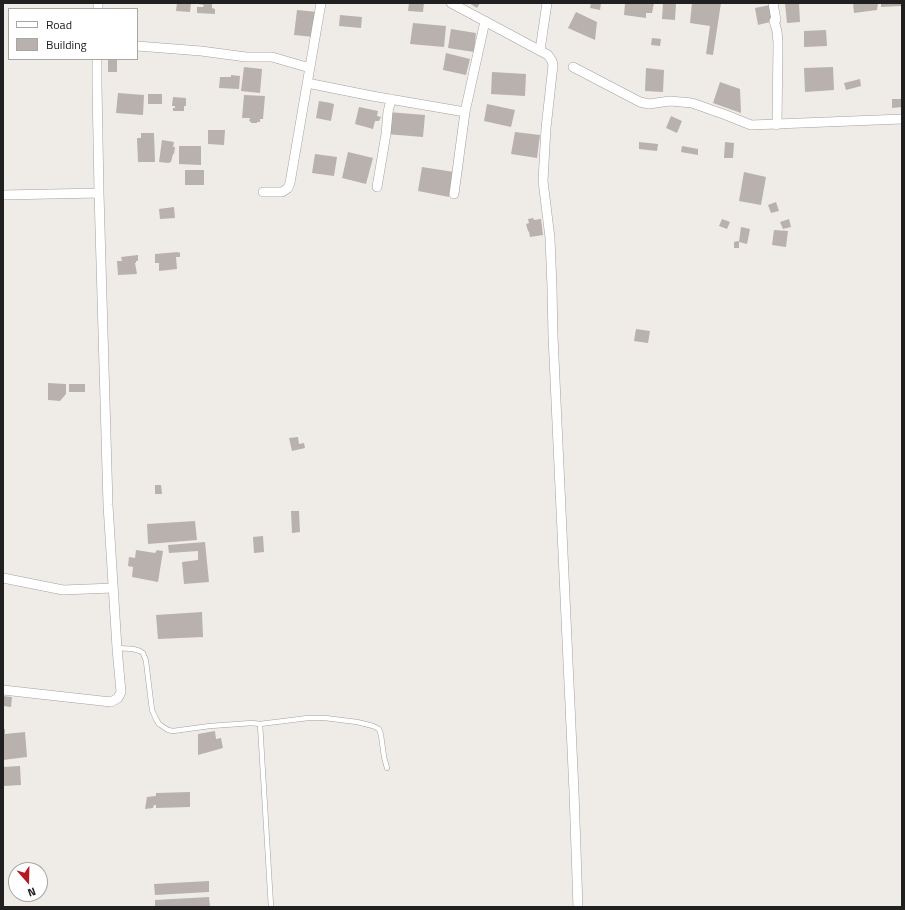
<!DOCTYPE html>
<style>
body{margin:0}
#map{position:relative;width:905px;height:910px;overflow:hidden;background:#efece7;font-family:"Titillium Web",sans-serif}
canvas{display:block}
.frame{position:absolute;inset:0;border:4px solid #202020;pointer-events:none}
.legend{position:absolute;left:8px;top:8px;width:130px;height:52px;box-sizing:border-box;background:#fff;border:1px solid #a6a6a6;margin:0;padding:5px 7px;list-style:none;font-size:12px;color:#202020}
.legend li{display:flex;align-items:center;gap:8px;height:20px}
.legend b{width:20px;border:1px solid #a6a6a6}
.north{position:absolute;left:8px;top:862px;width:40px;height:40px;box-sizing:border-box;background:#fff;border:1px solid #a6a6a6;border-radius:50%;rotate:160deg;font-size:11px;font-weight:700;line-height:16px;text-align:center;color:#202020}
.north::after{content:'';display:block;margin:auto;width:14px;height:18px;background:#b71820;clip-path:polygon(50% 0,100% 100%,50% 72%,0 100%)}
</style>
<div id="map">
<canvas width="905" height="910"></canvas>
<div class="frame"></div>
<ul class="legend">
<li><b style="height:5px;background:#fff"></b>Road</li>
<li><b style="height:11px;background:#b8b1ad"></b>Building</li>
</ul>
<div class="north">N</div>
</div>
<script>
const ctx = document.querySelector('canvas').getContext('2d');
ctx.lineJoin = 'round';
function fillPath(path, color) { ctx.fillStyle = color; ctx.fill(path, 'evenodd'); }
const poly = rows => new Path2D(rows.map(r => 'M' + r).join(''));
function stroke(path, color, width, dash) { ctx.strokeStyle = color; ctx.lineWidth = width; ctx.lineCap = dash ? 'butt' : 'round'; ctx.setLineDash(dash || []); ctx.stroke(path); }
const building = poly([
 [177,3,191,3,190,12,176,11],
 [198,3,212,3,212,8,215,9,215,14,197,13,197,7,203,7,204,5,198,4],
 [409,3,424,3,423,12,408,11],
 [469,3,480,3,477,8],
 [591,3,601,3,600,10,590,8],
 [625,3,654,3,652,13,646,13,646,18,624,15],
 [663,3,676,3,675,20,662,19],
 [692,3,721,3,713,55,706,54,710,26,690,23],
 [785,3,799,3,800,22,787,23],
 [853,3,878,3,877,10,854,13],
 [881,3,901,3,901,6,881,7],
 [770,5,774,21,758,25,755,8],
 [297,10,317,12,314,37,294,35],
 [576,12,597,22,595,40,568,28],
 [340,15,362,17,361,28,339,26],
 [413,23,446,26,444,47,410,44],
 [451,29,476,33,474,52,448,48],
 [826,30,827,46,804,47,804,31],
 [652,38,661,39,660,46,651,45],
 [446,53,470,59,466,75,443,70],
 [108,59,117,59,117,72,108,72],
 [244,67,262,69,260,93,241,91],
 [833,67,834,90,805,92,804,68],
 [646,68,664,70,663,92,645,91],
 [492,72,526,74,525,96,491,94],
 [231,75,240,76,239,89,219,88,220,77,231,77],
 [860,79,861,86,846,90,844,83],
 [720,82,740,89,741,113,713,103],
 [118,93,144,95,143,115,116,113],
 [148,94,162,94,162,104,148,104],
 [244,95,265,96,263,119,260,119,260,122,257,122,257,123,251,123,251,122,249,121,250,118,242,118],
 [173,97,186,98,186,106,184,106,184,111,173,111,173,108,175,108,175,106,172,106],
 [892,99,902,99,902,107,892,108],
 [319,101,331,103,330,103,334,104,331,121,316,118],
 [487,104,515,110,511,127,484,121],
 [359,107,378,111,377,116,381,117,379,121,375,121,373,129,355,124],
 [388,112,425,115,423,137,386,134],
 [671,116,682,121,677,133,666,128],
 [208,130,225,130,224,145,208,144],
 [515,132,540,135,537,158,511,154],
 [141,133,154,133,155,162,138,162,137,138,141,138],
 [162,140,174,142,173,147,175,147,174,154,173,154,171,162,170,162,169,163,159,162],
 [639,142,658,144,657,151,639,149],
 [725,142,734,143,733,158,724,158],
 [179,146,201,146,201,165,179,164],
 [682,146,698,149,698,155,681,152],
 [348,152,373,158,366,184,342,178],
 [315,154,337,157,334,176,312,173],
 [422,167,454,172,449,197,418,191],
 [185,170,204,170,204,185,185,185],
 [744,172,766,177,761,205,739,201],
 [776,202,779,211,771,213,768,205],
 [174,207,175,218,160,219,159,209],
 [533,218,534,220,541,219,543,235,530,237,529,232,528,231,526,224,529,223,528,219],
 [722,219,730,222,727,229,719,226],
 [789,219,791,227,783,229,780,222],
 [741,227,750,229,747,244,739,242,739,248,734,248,734,242,738,241,739,242],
 [774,230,788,231,786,247,772,245],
 [178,252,178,253,180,252,180,257,176,257,177,269,159,271,159,263,155,263,155,254],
 [138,255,138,261,136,261,136,263,135,263,137,274,118,275,117,261,122,261,121,257],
 [636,329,650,331,648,343,634,341],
 [48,383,66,384,66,394,60,401,48,400],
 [69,384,85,384,85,392,69,392],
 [298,437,299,444,304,443,305,448,292,451,289,438],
 [155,485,161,485,162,494,155,494],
 [291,511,299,511,300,532,292,533],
 [195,521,197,540,148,544,147,524],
 [263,536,264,552,254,553,253,537],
 [205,542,209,582,184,584,182,562,198,560,198,551,169,553,168,545],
 [136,550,155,553,157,550,163,551,158,582,132,577,133,567,128,566,129,557,135,558],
 [202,612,203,637,158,639,156,615],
 [3,696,12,697,11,707,3,706],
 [3,729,5,729,5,734,25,732,27,757,3,760],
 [215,731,216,739,221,738,223,748,198,755,198,734],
 [20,766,21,785,3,786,3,767],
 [190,792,190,807,156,808,156,805,154,805,153,808,145,809,147,797,156,796,156,793],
 [209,881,209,892,155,895,154,884],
 [209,897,210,907,155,907,155,900]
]);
const lane = poly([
 [117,648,133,649,140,651,143,653,146,661,152,710,156,719,159,724,168,730,173,731,210,726,252,723,260,724,308,718,325,718,357,722,373,726,379,729,381,735,384,757,387,768],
 [260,724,271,907]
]);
const street = poly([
 [451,3,548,55,552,61,553,65,546,128,543,181,550,238,552,288,553,336,574,792,578,907],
 [773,3,776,20,774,21,777,31,778,43,777,125],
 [98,9,98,3],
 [137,46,201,51,246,57,272,57,310,68],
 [540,50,547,3],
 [573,67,640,102,649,104,670,101,692,103,726,115,751,125,902,119],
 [307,83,372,96,465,112],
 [377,187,386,134,388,112,391,99],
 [263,192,282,192,288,188,290,183,321,3],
 [454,194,465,112,485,21],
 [3,195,99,193],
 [3,578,63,590,113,588],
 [3,690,111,702,118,698,121,692,117,648,108,505,99,193,97,85,97,59]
]);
fillPath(building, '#b8b1ad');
stroke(lane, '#a1a1a1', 5.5);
stroke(street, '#a1a1a1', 10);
stroke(lane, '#fff', 4.5);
stroke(street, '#fff', 9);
</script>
